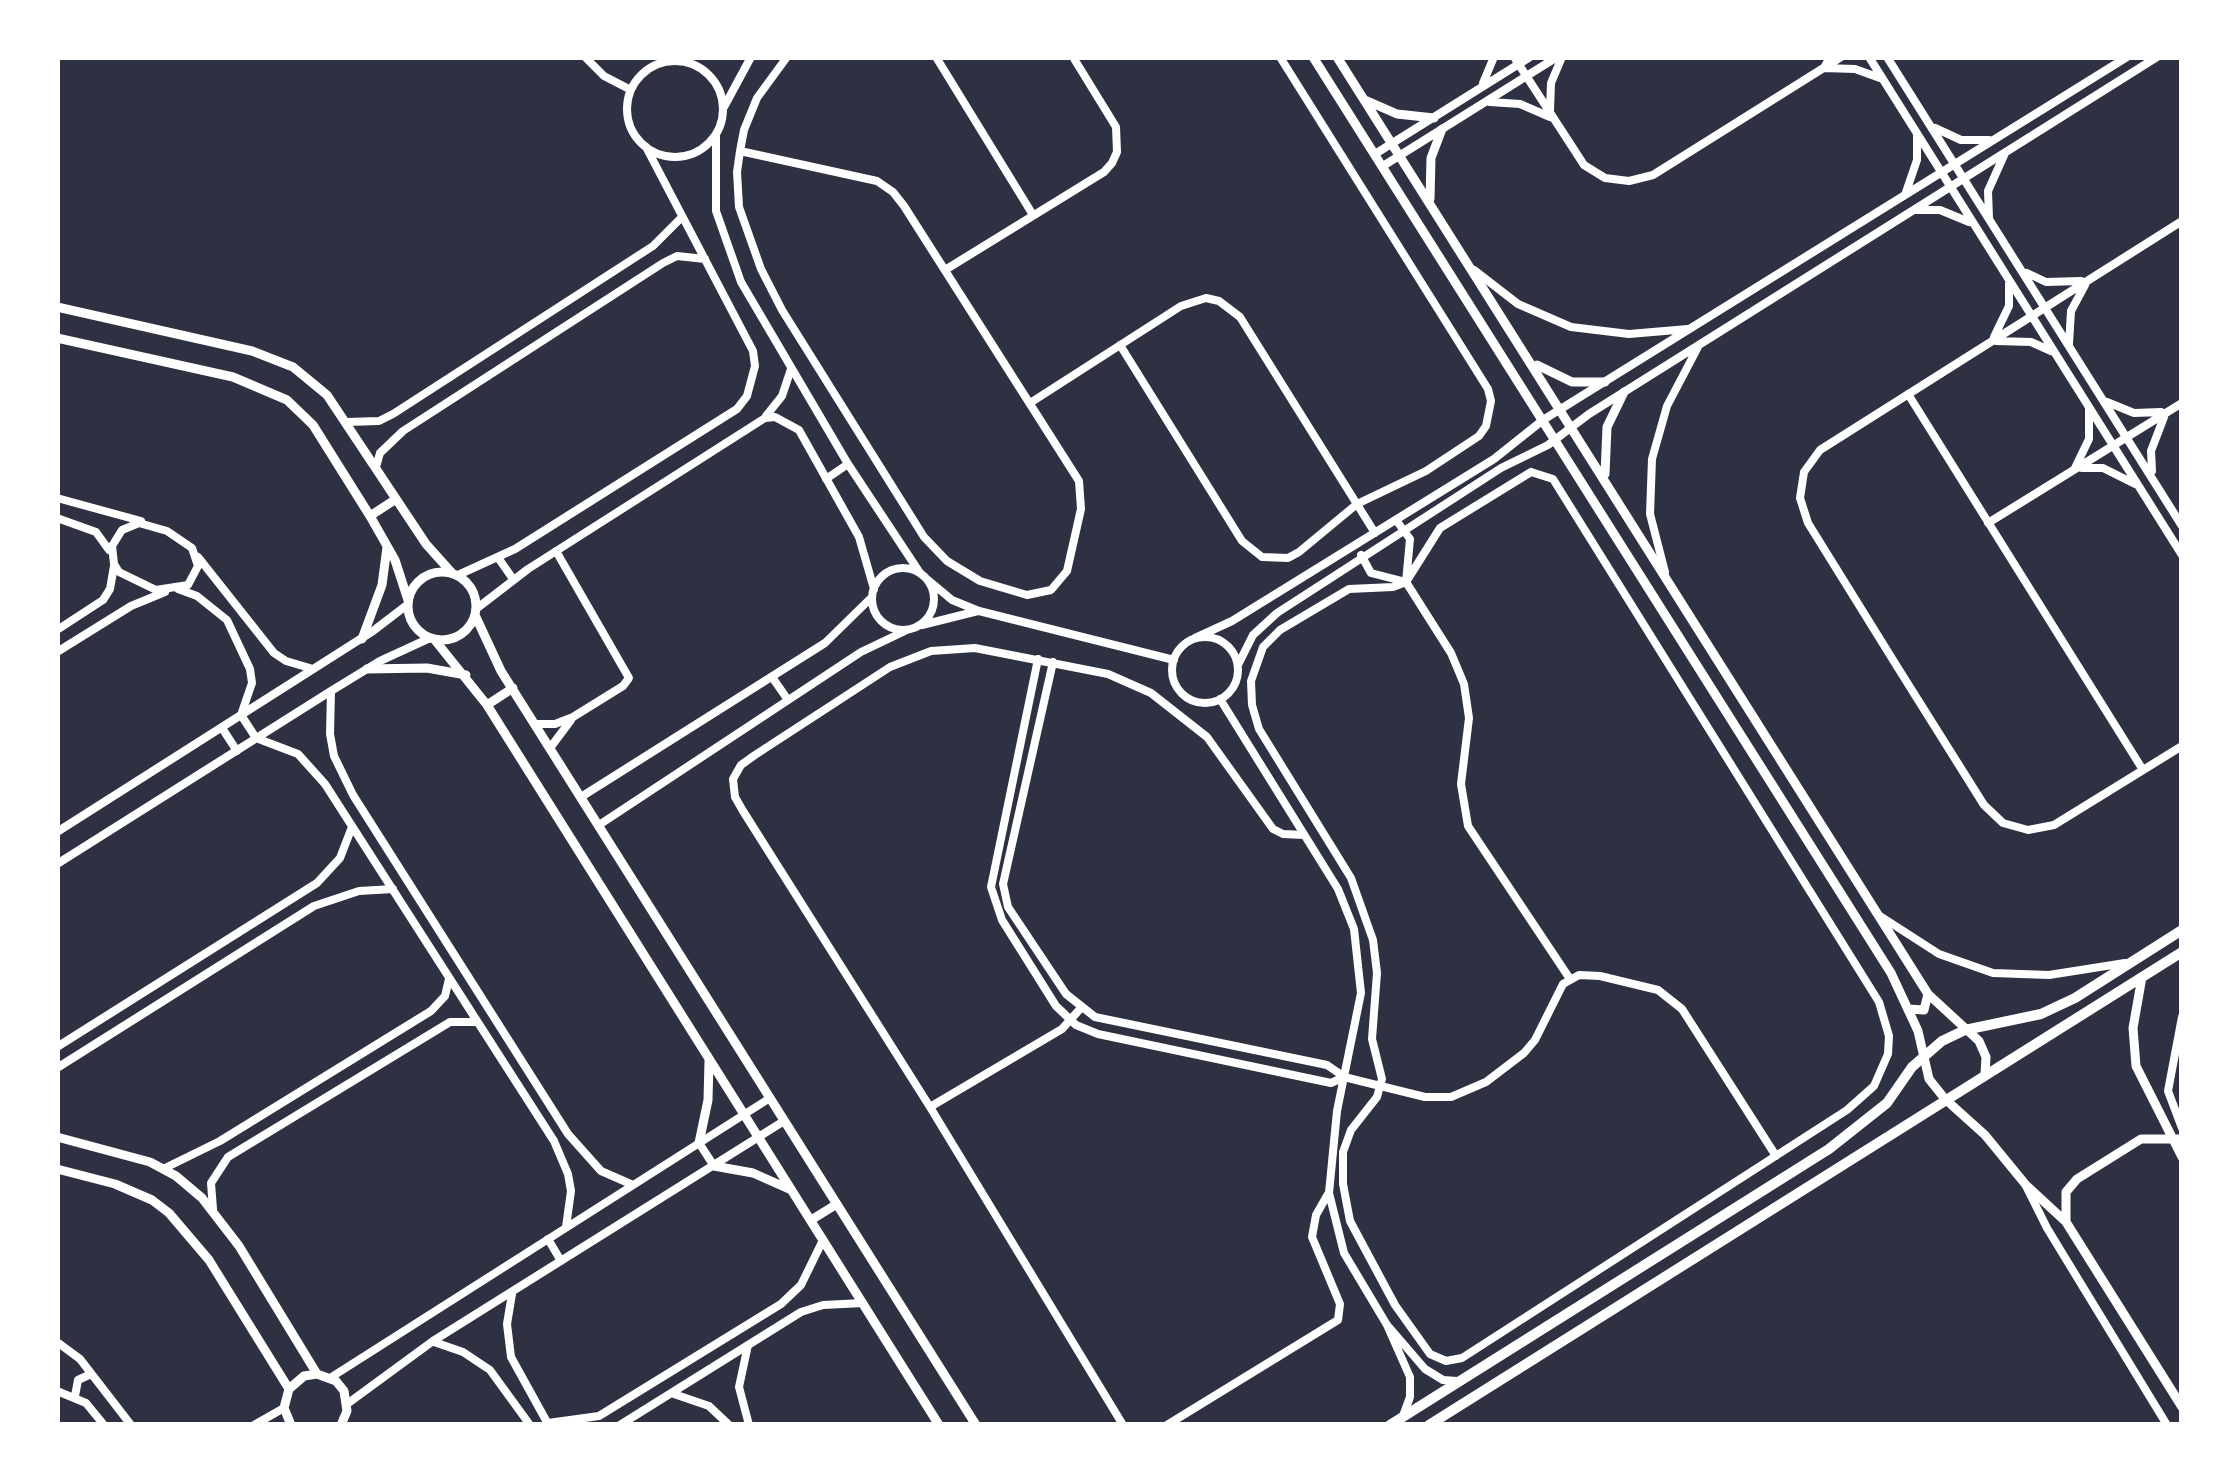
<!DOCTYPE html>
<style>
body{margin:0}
#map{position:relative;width:2239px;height:1482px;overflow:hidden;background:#2d3142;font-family:"Source Sans 3",sans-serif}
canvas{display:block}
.frame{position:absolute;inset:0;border:60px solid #fff;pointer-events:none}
</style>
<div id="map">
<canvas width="2239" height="1482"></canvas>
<div class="frame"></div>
</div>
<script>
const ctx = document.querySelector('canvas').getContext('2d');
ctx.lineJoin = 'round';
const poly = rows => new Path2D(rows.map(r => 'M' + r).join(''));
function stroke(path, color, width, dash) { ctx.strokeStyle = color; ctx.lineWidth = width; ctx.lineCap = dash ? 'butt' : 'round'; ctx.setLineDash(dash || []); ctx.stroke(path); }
const minor = poly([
 [585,57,604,76,631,90],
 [936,57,1033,215],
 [1514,57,1584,165,1605,178,1629,181,1653,175,1841,57],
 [1830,57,1824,68,1855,69,1880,78],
 [1869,57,2182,555],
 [1887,57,2182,526],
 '627 109a48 48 0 1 1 96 0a48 48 0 1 1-96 0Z',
 [1483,83,1494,57],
 [1490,102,1520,104,1550,117],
 [724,107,751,57],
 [1550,110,1551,83,1562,57],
 [1935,128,1961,140,1989,140],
 [716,135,716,211,741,282,848,464,920,573],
 [740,151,877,181,893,192,904,206,1079,481,1081,509,1067,571,1051,590,1027,595,980,581,947,561,924,537,782,310,761,269,739,207,737,172,740,151,744,130,757,98,787,57],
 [1375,154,1530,57],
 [1383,166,1557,57],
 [1905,195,1917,160,1917,134],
 [1915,210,1940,210,1969,222],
 [1989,218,1988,191,2005,153],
 [2182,221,1820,450,1804,472,1800,498,1808,523,1898,668,1984,805,2003,823,2028,830,2054,825,2182,746],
 [945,270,1104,172,1112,163,1117,152,1116,127,1073,57],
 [1474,270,1518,304,1571,327,1629,334,1688,329],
 [2027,273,2046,282,2081,281],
 [1994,337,2009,306,2009,284],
 [1996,341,2031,342,2051,351],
 [2069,344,2071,311,2085,285],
 [1120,345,1242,541,1262,557,1288,558,1299,552,1357,504,1426,471,1479,436,1486,426,1491,401,1488,389,1280,57],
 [1908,394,2143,770],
 [2107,402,2134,413,2161,412],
 [1030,403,1181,306,1206,298,1219,301,1240,317,1375,533],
 [766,416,782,396,791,369],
 [347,422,379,421,393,414,653,246,681,218],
 [376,467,380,453,403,431,663,263,677,256,705,259],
 [2075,468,2089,439,2089,409],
 [2082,468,2103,468,2135,484],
 [2152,471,2151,451,2164,417],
 [1531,472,1553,479,1879,1002,1889,1036,1888,1054,1874,1086,1847,1110,1462,1358,1446,1361,1430,1354,1395,1305,1350,1221,1343,1184,1343,1152,1351,1130,1377,1097,1382,1079,1372,1039,1377,973,1373,940,1351,878,1259,729,1252,705,1251,681,1263,647,1280,630,1349,589,1393,587,1406,582,1440,528,1531,472],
 [826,479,848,464],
 [57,498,141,521],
 [57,518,96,532,109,550],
 [1396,520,1410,539,1406,582,1451,653,1464,684,1469,718,1461,784,1468,826,1570,979],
 [139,523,167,531,192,548,198,566,188,585,156,590,119,572,114,564,112,546,122,530,139,523],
 [1988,523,2182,403],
 [1361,555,1371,573,1406,582],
 [198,557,274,653,286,661,313,669],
 [499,559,513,579],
 '872 599a31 31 0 1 1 62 0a31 31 0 1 1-62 0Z',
 [1665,572,1650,514,1652,459,1667,406,1698,347],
 [458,575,515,549,737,409,747,396,755,366,753,351,646,147],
 [928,580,952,600,979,611,1174,660],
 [178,589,197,596,227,620,250,669,252,683,241,715,256,738,298,754,325,784,554,1141,568,1174,571,1191,566,1227],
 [476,609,528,569,765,418,775,417,799,430,859,537,874,589],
 [922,625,978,611],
 [57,630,103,600,110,589,114,566],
 '1172 670a33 33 0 1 1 66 0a33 33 0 1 1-66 0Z',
 [1195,638,1232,621,1494,459,1543,420,2127,57],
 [57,652,131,606,165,592],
 [1038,659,991,887,1002,920,1056,1006,1076,1025,1098,1034,1331,1083,1344,1077,1425,1097,1451,1097,1486,1082,1524,1053,1535,1040,1563,984,1579,975,1600,976,1658,990,1682,1009,1776,1156],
 [1053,662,1003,884,1008,907,1066,994,1095,1017,1327,1065,1343,1076],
 [1238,665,1253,635,1277,613,1501,468,1548,445,1589,414,2157,57],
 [772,677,788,700],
 [331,691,330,734,334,756,353,795,568,1134,601,1171,633,1185],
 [1220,699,1338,889,1354,929,1361,993,1337,1111,1329,1193,1344,1253,1387,1325,1410,1377,1410,1397,1403,1416],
 [536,724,555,724,573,717,623,686,629,678,556,551],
 [222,728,237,751],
 [550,748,571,720],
 [581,797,825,643,872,597],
 [599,825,861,652,907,630],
 [57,832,373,631,407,605],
 [57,864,331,691,380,661,430,638],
 [1880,916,1939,954,1993,973,2049,975,2125,963],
 [2182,1017,2168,1091,2182,1128],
 [57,1047,317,883,340,858,352,827],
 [57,1068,314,906,359,891,393,889],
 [930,1107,1062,1029,1080,1009],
 [699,1143,714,1166],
 [163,1169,220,1141,431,1011,445,996,449,979],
 [2026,1186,2047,1228,2167,1425],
 [213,1209,211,1183,228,1157,450,1022,476,1022],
 [548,1239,561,1261],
 [512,1294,507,1324,511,1357,548,1424],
 [1388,1326,1425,1369,1443,1380,1457,1381],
 [57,1342,80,1359,131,1425],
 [434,1342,463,1352,490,1370,530,1425],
 [748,1345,739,1387,749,1425],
 [330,1378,770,1098],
 [57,1391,86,1403,104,1425],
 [671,1393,709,1406,729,1425],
 [75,1396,78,1380,91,1374],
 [347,1404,433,1341,784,1121],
 [548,1423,599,1416,781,1304,801,1285,823,1240],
 [254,1425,284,1408],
 [620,1425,801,1312,823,1305,863,1303],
 [1123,1425,930,1107,743,811,735,797,733,779,741,765,755,755,890,667,931,651,975,648,1108,674,1151,693,1207,737,1273,829,1283,834,1304,835],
 [1167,1425,1338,1320,1340,1304,1312,1237,1316,1215,1328,1194]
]);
const tertiary = poly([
 [1313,57,1891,973,1918,1031,1929,1079,1945,1099,1985,1135,2026,1185,2066,1222,2182,1407],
 [1337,57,1928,994,1979,1041,1986,1057,1985,1074],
 [1365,100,1397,114,1434,118],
 [1430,199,1431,158,1442,129],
 [57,307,252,351,293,367,327,395,426,544,452,573],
 [57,338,233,377,287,400,313,425,370,516,395,560,408,600],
 [1537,365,1572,382,1605,382],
 [1605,474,1607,427,1624,392],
 [370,516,396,499],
 '408 606a34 34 0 1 1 68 0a34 34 0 1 1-68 0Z',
 [475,615,501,671,976,1425],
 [362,639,382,585,387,547],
 [434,639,487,705,939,1425],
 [367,669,427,668,466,675],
 [487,705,513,688],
 [2142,977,2133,1028,2136,1066,2182,1157],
 [1909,1009,1924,1010,1928,994],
 [57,1137,150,1162,176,1176,202,1198,239,1246,317,1374],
 [699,1143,708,1100,709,1061],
 [714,1166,753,1173,789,1189],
 [57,1169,115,1184,152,1200,169,1213,209,1260,289,1389],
 [811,1220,837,1204],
 [2066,1220,2066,1192,2077,1179,2141,1139,2182,1139],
 [291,1425,284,1408,289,1389,304,1376,317,1374,336,1381,344,1391,347,1411,341,1425]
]);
const secondary = poly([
 [1390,1425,1829,1149,1887,1103,1912,1067,1942,1041,1965,1030,2041,1014,2075,998,2182,930],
 [1429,1425,2182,952]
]);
stroke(minor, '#fff', 8);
stroke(tertiary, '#fff', 9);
stroke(secondary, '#fff', 10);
</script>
